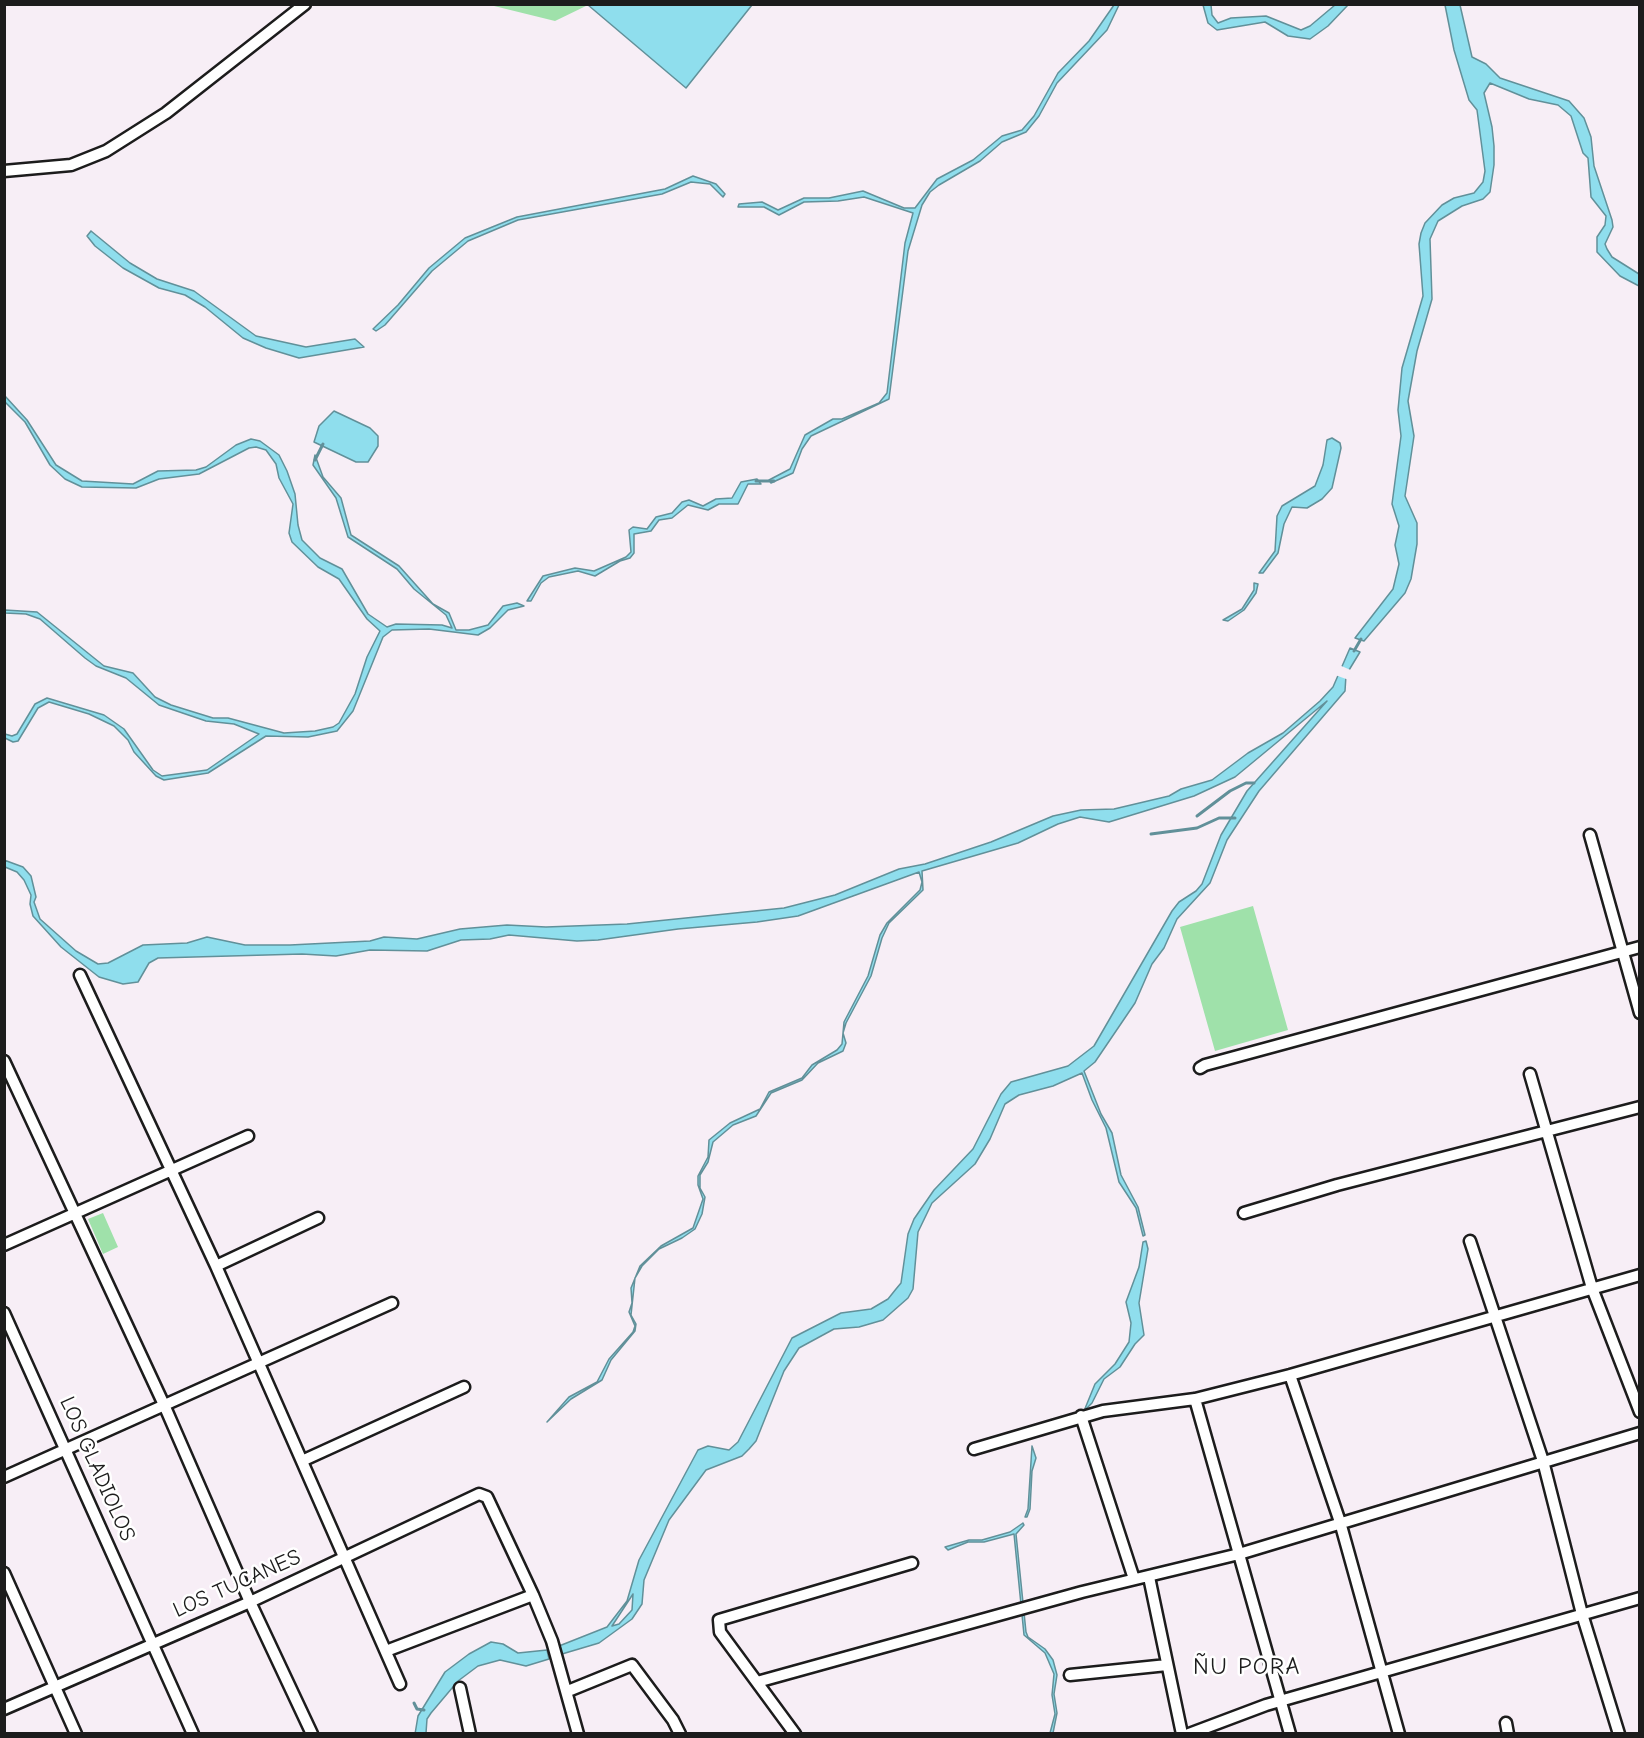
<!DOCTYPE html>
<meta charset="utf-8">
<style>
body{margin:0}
#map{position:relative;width:1644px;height:1738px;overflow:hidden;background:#f7eef6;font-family:"Comic Neue",sans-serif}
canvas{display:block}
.frame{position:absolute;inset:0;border:6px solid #1c1c1c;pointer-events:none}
</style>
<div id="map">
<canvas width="1644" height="1738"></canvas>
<div class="frame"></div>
</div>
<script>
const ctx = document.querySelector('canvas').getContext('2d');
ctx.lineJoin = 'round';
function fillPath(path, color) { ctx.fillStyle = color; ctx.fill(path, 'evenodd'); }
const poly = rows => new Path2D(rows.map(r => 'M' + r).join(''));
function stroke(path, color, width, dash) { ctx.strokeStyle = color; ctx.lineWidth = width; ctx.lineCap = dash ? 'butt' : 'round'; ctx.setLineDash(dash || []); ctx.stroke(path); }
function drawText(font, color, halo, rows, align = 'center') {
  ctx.font = font + ' "Comic Neue",sans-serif'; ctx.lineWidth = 5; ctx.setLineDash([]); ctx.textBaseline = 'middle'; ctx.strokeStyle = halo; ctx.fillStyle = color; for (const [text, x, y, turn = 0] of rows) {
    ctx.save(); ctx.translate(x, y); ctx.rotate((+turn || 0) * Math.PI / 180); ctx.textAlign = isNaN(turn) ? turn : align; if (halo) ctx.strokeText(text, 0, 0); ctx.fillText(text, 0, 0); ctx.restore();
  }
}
const green = poly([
 [490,5,588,5,555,21],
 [1253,906,1288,1030,1215,1051,1180,927],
 [103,1213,118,1247,103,1254,88,1219]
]);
const water = poly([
 [588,5,752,5,686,88,588,5],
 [1114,5,1119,5,1107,30,1057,83,1039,116,1026,132,1002,142,980,161,939,185,930,192,922,205,908,251,889,399,811,436,802,449,793,473,771,483,769,480,790,469,805,435,833,419,842,419,879,403,887,393,905,243,913,213,864,197,838,201,804,202,779,215,764,207,738,207,739,204,762,202,778,210,804,198,829,198,863,191,904,208,915,208,937,179,973,160,1002,136,1022,130,1034,116,1058,73,1089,41,1114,5],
 [1203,5,1211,5,1212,15,1218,23,1231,18,1266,16,1301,30,1310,26,1335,5,1348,5,1328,26,1310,39,1288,36,1265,22,1217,30,1208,23,1203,5],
 [1445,5,1460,5,1472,57,1486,64,1500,78,1569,101,1584,118,1591,137,1594,166,1612,220,1613,227,1605,244,1607,249,1612,257,1639,274,1639,286,1620,276,1597,252,1597,237,1605,225,1606,216,1591,197,1588,158,1583,153,1571,116,1558,105,1529,99,1490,83,1484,93,1492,127,1494,146,1494,165,1490,192,1483,199,1462,206,1438,221,1430,239,1432,299,1417,351,1408,401,1414,436,1405,496,1417,523,1417,544,1411,579,1405,593,1364,641,1355,638,1393,589,1399,564,1395,545,1399,526,1392,504,1401,436,1398,410,1402,368,1423,296,1419,244,1421,233,1425,223,1442,205,1454,198,1474,193,1483,182,1485,171,1477,110,1469,100,1454,50,1445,5],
 [693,176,716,184,725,194,723,197,710,184,691,182,662,194,518,220,468,241,432,271,385,325,376,331,373,329,398,305,429,268,465,238,517,217,665,189,693,176],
 [91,231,130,263,157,279,194,291,256,336,306,347,355,339,364,347,299,358,266,348,243,338,205,307,185,295,159,288,123,268,95,246,87,236,91,231],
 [5,396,27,420,56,465,82,481,133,484,158,471,196,470,206,467,236,445,251,439,260,441,279,455,287,471,295,494,298,525,302,540,320,558,342,569,368,614,387,627,396,624,442,625,452,628,446,615,414,589,397,569,348,537,336,498,313,465,315,455,323,477,341,498,351,535,399,566,433,604,449,613,456,630,469,630,488,625,503,606,517,603,524,606,508,610,490,628,478,635,429,629,392,630,383,637,353,711,337,731,308,737,266,736,208,773,164,780,156,776,134,752,128,740,114,726,89,714,49,702,38,708,18,741,13,742,5,738,5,734,12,736,17,734,35,704,47,698,104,715,124,729,153,770,162,776,207,770,259,734,234,724,206,721,159,705,126,678,96,666,85,658,40,619,26,614,5,613,5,610,37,612,104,666,133,673,155,697,171,705,213,718,228,718,284,733,315,731,333,727,339,723,355,694,367,657,380,631,367,619,339,579,318,567,292,542,289,533,293,504,279,478,276,464,266,450,256,447,249,448,199,474,159,479,136,488,82,487,65,479,50,465,25,422,5,402,5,396],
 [334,411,370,428,378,436,378,446,368,462,356,462,314,442,319,426,334,411],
 [1332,438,1340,443,1341,448,1332,488,1322,499,1307,508,1292,507,1284,524,1278,553,1263,573,1259,573,1275,551,1277,516,1282,506,1315,486,1323,465,1327,440,1332,438],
 [757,479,761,484,748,484,738,504,719,504,708,510,688,505,672,518,659,520,651,531,634,534,634,553,630,558,620,561,595,576,578,571,549,577,541,583,531,601,527,601,543,576,575,568,594,571,626,557,631,552,629,530,633,527,647,529,656,517,672,513,682,502,689,500,703,506,716,499,732,498,741,482,757,479],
 [1254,583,1258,584,1256,593,1244,610,1228,621,1223,620,1242,609,1254,590,1254,583],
 [1350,648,1360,652,1346,675,1345,691,1259,791,1227,840,1210,883,1177,919,1164,948,1152,964,1135,1003,1095,1062,1084,1071,1101,1114,1112,1133,1121,1175,1138,1207,1145,1235,1143,1236,1136,1208,1119,1182,1106,1128,1092,1100,1082,1073,1053,1086,1019,1095,1005,1104,990,1139,975,1164,932,1203,918,1232,913,1289,908,1298,883,1320,859,1327,834,1329,799,1348,784,1371,756,1441,749,1449,742,1456,706,1470,669,1520,644,1580,642,1604,632,1619,599,1643,562,1654,559,1646,607,1627,627,1601,639,1560,698,1450,708,1446,729,1450,738,1442,792,1338,841,1313,871,1309,888,1299,896,1289,901,1283,908,1234,914,1219,934,1190,973,1149,1001,1094,1011,1082,1068,1066,1094,1046,1172,911,1179,902,1196,891,1202,884,1221,835,1247,791,1327,701,1235,777,1194,796,1109,822,1080,817,1058,824,1018,843,922,871,923,890,889,923,882,938,871,976,846,1023,843,1033,846,1043,843,1051,818,1063,802,1080,771,1093,756,1116,733,1125,713,1142,708,1162,700,1175,700,1188,705,1197,702,1214,695,1229,682,1238,659,1249,642,1266,635,1278,631,1315,636,1324,635,1331,611,1360,602,1380,571,1399,547,1422,569,1397,597,1382,609,1359,633,1332,635,1326,629,1312,632,1303,631,1288,640,1266,661,1246,693,1228,703,1199,698,1185,698,1176,708,1157,709,1140,730,1123,760,1109,769,1092,802,1078,812,1065,837,1050,842,1044,844,1022,868,976,880,935,887,923,920,890,922,882,919,872,798,916,757,922,678,929,598,940,577,941,509,935,490,939,461,940,427,951,370,950,336,956,302,954,158,958,149,963,138,982,123,984,99,977,61,947,33,916,30,904,31,895,24,880,17,872,5,867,4,860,23,867,31,876,36,897,34,902,40,919,76,951,98,964,108,963,143,945,187,943,207,937,245,945,290,945,370,941,384,937,417,939,460,929,507,925,546,927,627,924,784,908,835,895,899,869,925,864,991,842,1053,816,1081,810,1114,809,1169,796,1181,789,1212,780,1248,753,1283,733,1320,701,1333,687,1350,648],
 [633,1594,632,1610,619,1624,612,1626,633,1594],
 [1146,1241,1148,1249,1139,1303,1144,1335,1135,1344,1120,1367,1104,1379,1092,1403,1084,1411,1095,1384,1115,1364,1129,1342,1131,1323,1126,1302,1139,1267,1143,1242,1146,1241],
 [1032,1446,1036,1458,1032,1471,1030,1509,1027,1517,1025,1517,1028,1509,1032,1446],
 [1023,1523,1024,1525,1016,1534,1026,1632,1028,1637,1045,1649,1053,1660,1057,1675,1054,1694,1057,1713,1053,1733,1050,1733,1055,1714,1052,1695,1054,1674,1045,1653,1024,1635,1014,1534,984,1542,968,1542,948,1550,945,1547,969,1540,982,1540,1010,1532,1023,1523],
 [491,1642,503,1644,518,1653,547,1650,549,1659,526,1666,500,1660,478,1666,458,1681,431,1713,427,1719,426,1733,415,1734,418,1716,445,1672,469,1654,491,1642]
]);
const pier = poly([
 [1339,665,1353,671,1349,680,1335,675]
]);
const stream = poly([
 [315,460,323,444],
 [756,481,774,481],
 [1354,651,1361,639],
 [1197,816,1230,791,1246,783,1254,783],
 [1151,834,1197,828,1219,818,1235,818],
 [414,1703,417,1709,424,1710]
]);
const minor = poly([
 [4,171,71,165,106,151,166,113,305,4],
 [1590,835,1640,1013],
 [80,975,216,1266,400,1684],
 [4,1061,165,1407,250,1602,312,1734],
 [1200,1068,1205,1065,1640,947],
 [1530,1074,1592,1288,1640,1412],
 [1244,1213,1337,1185,1640,1107],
 [1470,1241,1543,1461,1582,1614,1619,1734],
 [4,1245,248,1136],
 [216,1266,318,1218],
 [4,1313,193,1734],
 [1290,1375,1340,1522,1399,1734],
 [1195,1399,1290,1734],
 [1081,1416,1134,1579],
 [974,1449,1103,1411,1195,1399,1290,1375,1640,1275],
 [304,1460,464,1387],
 [4,1477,392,1303],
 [4,1573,76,1734],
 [1149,1577,1182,1734],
 [386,1651,533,1595],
 [1070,1675,1167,1665],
 [757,1682,1082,1592,1239,1554,1640,1433],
 [460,1688,470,1734],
 [568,1691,632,1665,673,1720,680,1734],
 [4,1709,250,1602,479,1494,487,1497,533,1595,552,1641,578,1734],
 [1506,1723,1508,1734],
 [795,1734,720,1632,719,1620,912,1563],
 [1189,1734,1266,1705,1640,1598]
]);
const streetNames = [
 ["LOS GLADIOLOS",97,1469,66],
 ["LOS TUCANES",237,1584,-24]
];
const neighbourhoodNames = [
 ["ÑU PORA",1247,1667]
];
fillPath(green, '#9fe1aa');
fillPath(water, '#8fdeed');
stroke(water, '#619099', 1.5);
fillPath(pier, '#f7eef6');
stroke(stream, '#619099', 3);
stroke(minor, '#1c1c1c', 15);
stroke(minor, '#fff', 10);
drawText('22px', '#1c1c1c', '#fff', streetNames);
ctx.letterSpacing = '1.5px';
drawText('24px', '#1c1c1c', '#fff', neighbourhoodNames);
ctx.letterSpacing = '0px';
</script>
